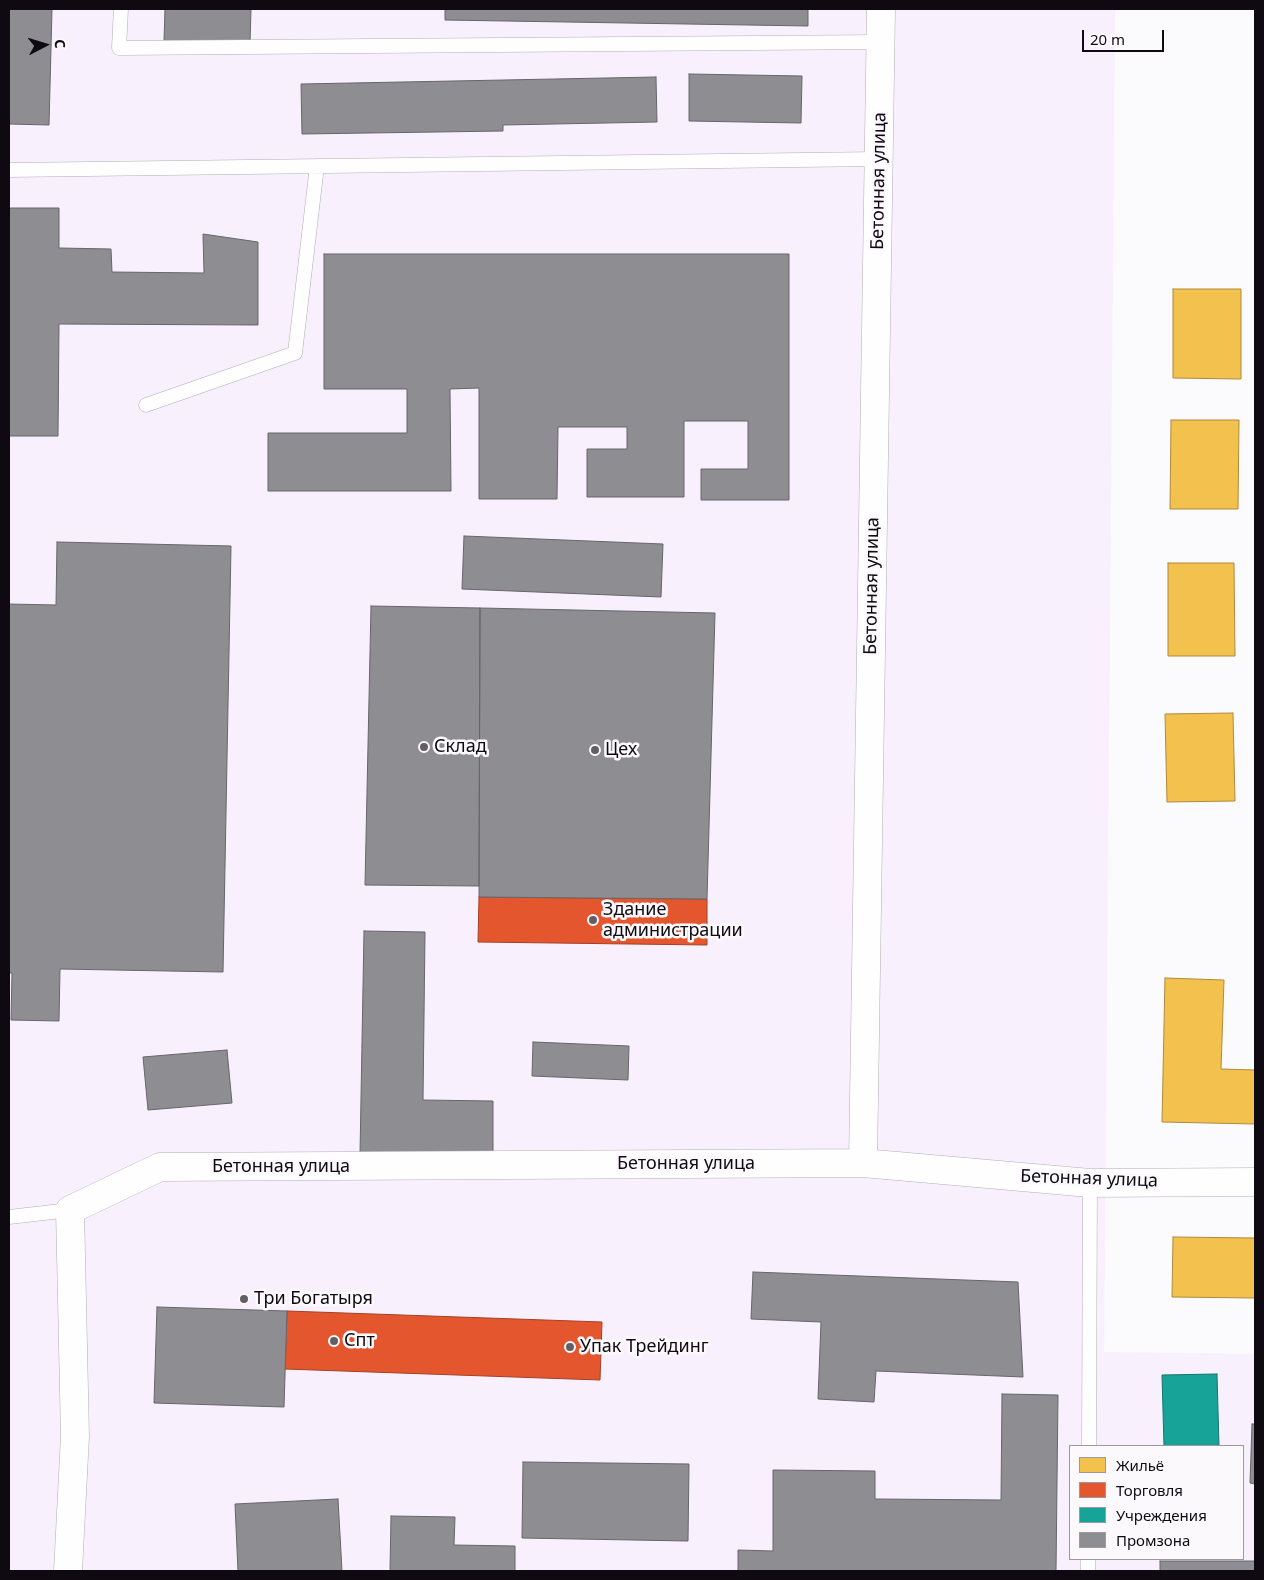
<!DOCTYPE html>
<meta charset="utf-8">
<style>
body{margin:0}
#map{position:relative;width:1264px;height:1580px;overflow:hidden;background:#fbfafc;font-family:"Noto Sans",sans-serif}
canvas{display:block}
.frame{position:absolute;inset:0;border:10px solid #0f0a11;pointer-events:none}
.legend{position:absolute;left:1069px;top:1445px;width:175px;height:115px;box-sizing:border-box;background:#fcf9fd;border:1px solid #9d999f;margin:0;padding:6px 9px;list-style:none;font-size:15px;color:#0f0a11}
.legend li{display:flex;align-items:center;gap:10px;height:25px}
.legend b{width:25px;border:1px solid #9d999f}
.north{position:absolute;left:20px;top:20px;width:50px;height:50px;-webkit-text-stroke:4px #fcf9fd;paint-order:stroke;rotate:85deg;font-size:14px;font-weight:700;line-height:20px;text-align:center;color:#0f0a11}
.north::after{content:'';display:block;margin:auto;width:18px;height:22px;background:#0f0a11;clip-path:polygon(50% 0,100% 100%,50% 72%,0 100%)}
.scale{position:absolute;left:1082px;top:30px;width:82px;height:22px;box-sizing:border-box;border:2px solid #0f0a11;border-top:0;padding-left:6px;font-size:15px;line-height:18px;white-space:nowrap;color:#0f0a11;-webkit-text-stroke:4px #fcf9fd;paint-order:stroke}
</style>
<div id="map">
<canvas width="1264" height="1580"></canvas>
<div class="frame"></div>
<ul class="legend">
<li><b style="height:14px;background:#f2c14e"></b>Жильё</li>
<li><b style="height:14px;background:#e4572e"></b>Торговля</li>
<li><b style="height:14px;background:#17a398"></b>Учреждения</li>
<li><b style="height:14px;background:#8d8d92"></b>Промзона</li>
</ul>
<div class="north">С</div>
<div class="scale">20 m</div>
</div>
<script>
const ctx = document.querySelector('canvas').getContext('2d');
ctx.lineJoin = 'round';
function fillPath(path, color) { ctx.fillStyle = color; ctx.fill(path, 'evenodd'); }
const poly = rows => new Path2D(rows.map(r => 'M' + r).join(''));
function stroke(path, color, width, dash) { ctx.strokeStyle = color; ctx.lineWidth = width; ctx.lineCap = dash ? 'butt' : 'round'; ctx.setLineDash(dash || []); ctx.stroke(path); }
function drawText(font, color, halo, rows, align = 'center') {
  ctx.font = font + ' "Noto Sans",sans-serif'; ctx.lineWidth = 5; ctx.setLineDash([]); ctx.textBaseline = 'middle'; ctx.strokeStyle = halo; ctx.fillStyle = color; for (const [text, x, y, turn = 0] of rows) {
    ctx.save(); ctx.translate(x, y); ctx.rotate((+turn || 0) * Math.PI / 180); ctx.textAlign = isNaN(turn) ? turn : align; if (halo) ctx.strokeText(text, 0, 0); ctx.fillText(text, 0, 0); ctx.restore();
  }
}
const built = poly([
 [9,9,1115,9,1104,1352,1255,1354,1255,1571,9,1571],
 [1070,1446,1243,1446,1243,1559,1070,1559]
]);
const homes = poly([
 [1173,289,1241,289,1241,379,1173,378,1173,289],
 [1171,420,1239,420,1238,509,1170,509,1171,420],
 [1168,563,1234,563,1235,656,1168,656,1168,563],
 [1233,713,1235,801,1167,802,1165,714,1233,713],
 [1165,978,1224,980,1221,1069,1255,1070,1255,1124,1162,1122,1165,978],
 [1173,1237,1255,1238,1255,1298,1172,1297,1173,1237]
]);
const shops = poly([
 [479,897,707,899,707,945,478,942,479,897],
 [287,1311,602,1322,600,1380,285,1369,287,1311]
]);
const public = poly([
 [1217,1374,1219,1446,1164,1446,1162,1375,1217,1374]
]);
const industry = poly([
 [9,9,52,9,49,125,9,124,9,9],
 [165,9,251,9,250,43,164,41,165,9],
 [445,9,808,9,808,26,445,20,445,9],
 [689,74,802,76,801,123,689,121,689,74],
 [656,77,657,122,503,125,503,131,302,134,301,84,656,77],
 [9,208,59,208,59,248,111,249,112,272,204,273,203,234,258,242,258,325,59,324,58,436,9,436,9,208],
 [324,254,789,254,789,500,701,500,701,469,748,469,748,421,684,421,684,497,587,497,587,449,627,449,627,427,558,427,557,499,479,499,479,388,450,389,451,491,268,491,268,433,407,433,407,389,324,389,324,254],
 [464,536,663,544,661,597,462,589,464,536],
 [57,542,231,546,223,972,60,969,59,1021,11,1020,12,973,9,973,9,604,56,605,57,542],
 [371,606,480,608,479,886,365,885,371,606],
 [480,608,715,613,707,899,479,897,480,608],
 [364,931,425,932,423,1100,493,1101,493,1158,360,1154,364,931],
 [533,1042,629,1046,628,1080,532,1076,533,1042],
 [227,1050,232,1103,148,1110,143,1057,227,1050],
 [753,1272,1018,1282,1023,1377,876,1371,874,1402,818,1399,821,1322,751,1319,753,1272],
 [157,1307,287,1311,284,1407,154,1403,157,1307],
 [1002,1394,1058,1395,1056,1571,738,1571,738,1550,773,1551,773,1470,875,1471,875,1499,1001,1500,1002,1394],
 [1252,1424,1255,1424,1255,1484,1250,1483,1252,1424],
 [523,1462,689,1464,688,1541,522,1538,523,1462],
 [338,1499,342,1571,238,1571,235,1504,338,1499],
 [391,1516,455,1517,454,1545,515,1546,515,1571,390,1571,391,1516],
 [1160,1561,1255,1561,1255,1571,1160,1571,1160,1561]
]);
const service = poly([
 [121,9,119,48,881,42],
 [9,170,879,159],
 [146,405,295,353,317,166],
 [9,1217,70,1210],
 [1089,1446,1090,1183],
 [1088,1571,1088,1559]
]);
const minor = poly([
 [863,1163,881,9],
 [68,1571,75,1436,70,1210,160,1167,863,1163,1090,1183,1255,1182]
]);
const markers = [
 [424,747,5,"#625e63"],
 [595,750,5,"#625e63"],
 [593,920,5,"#625e63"],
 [244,1299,5,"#625e63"],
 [334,1341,5,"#625e63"],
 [570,1347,5,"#625e63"]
];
const streetNames = [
 ["Бетонная улица",879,181,-89],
 ["Бетонная улица",872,586,-89],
 ["Бетонная улица",686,1164],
 ["Бетонная улица",281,1167],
 ["Бетонная улица",1089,1179,2]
];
const poiNames = [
 ["Склад",434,747],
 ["Цех",605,750],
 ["Здание",603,910],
 ["администрации",603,931],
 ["Три Богатыря",254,1299],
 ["Спт",344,1341],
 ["Упак Трейдинг",580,1347]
];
fillPath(built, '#f9f0fd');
fillPath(homes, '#f2c14e');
stroke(homes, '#ae8a3c', 1);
fillPath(shops, '#e4572e');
stroke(shops, '#a44025', 1);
fillPath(public, '#17a398');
stroke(public, '#157570', 1);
fillPath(industry, '#8d8d92');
stroke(industry, '#67666b', 1);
stroke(service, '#b2afb3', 15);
stroke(minor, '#b2afb3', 29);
stroke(service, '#fefeff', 14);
stroke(minor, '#fefeff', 28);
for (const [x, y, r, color] of markers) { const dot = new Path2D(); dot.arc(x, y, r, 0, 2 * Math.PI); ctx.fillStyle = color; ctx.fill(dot); stroke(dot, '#fcf9fd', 2); }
drawText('18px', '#0f0a11', '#fcf9fd', streetNames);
drawText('18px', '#0f0a11', '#fcf9fd', poiNames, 'left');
</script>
